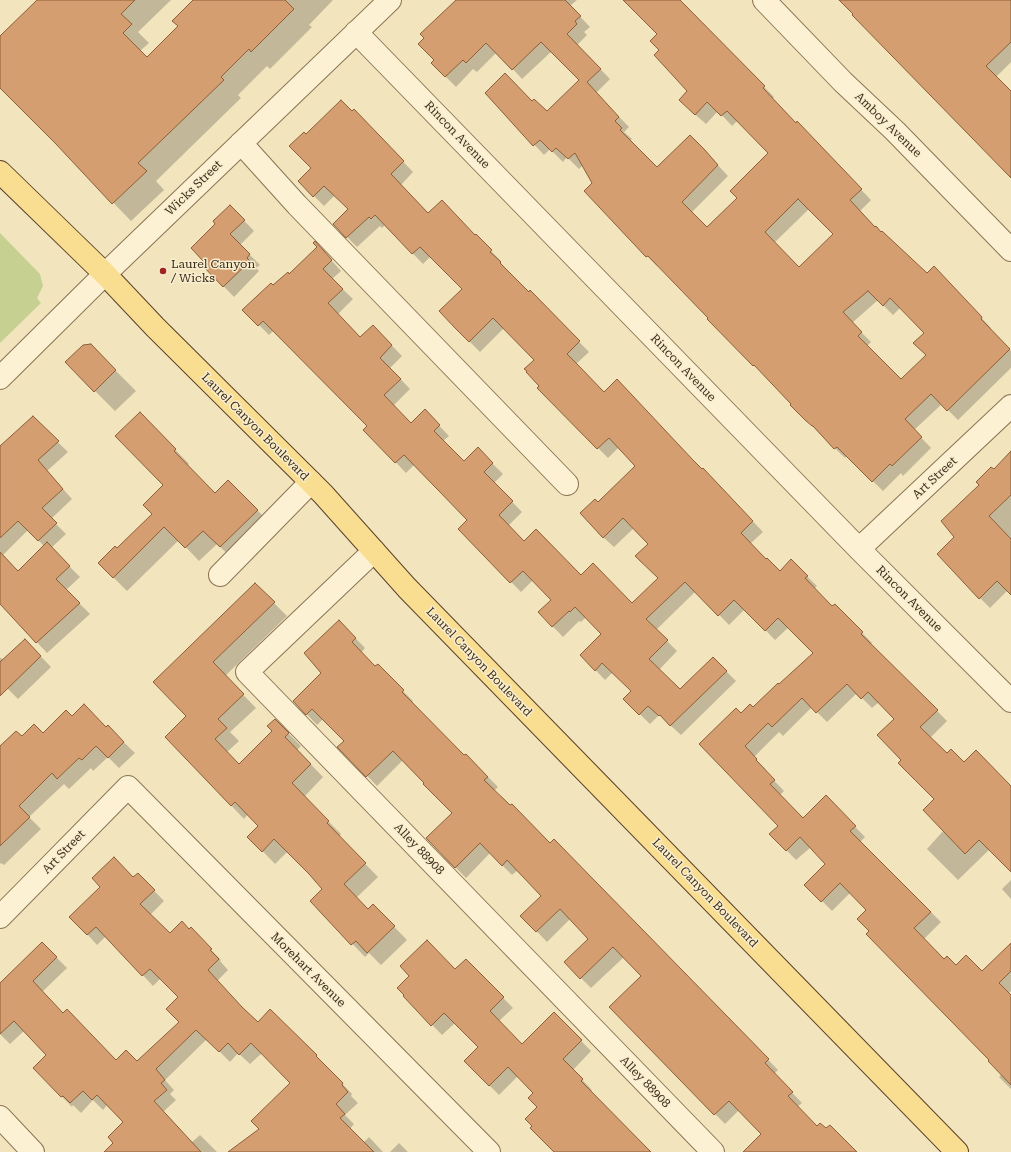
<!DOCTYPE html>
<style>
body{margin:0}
canvas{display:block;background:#f2e5be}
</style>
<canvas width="1011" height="1152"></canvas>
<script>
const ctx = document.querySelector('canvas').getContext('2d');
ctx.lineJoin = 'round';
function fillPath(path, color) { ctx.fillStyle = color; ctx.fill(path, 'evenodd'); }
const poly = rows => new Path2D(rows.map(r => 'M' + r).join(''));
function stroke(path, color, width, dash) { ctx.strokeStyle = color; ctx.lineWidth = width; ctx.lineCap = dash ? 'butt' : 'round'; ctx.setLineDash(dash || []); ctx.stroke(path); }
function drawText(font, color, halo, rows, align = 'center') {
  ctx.font = font + ' "Roboto Serif",serif'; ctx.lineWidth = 3; ctx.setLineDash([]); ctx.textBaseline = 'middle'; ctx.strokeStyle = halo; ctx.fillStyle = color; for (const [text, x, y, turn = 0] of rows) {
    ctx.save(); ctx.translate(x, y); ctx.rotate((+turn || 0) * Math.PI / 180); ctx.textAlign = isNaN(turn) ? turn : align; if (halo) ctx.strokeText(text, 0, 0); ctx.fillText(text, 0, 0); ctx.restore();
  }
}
const green = poly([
 [0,233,40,274,43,286,37,298,41,303,0,343]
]);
const shadow = poly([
 [38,0,171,0,138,32,149,43,140,51,147,58,179,26,195,0,333,0,309,25,312,27,270,69,267,66,238,95,241,98,156,181,164,190,131,221,0,86,0,37],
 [457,0,577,0,570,6,590,27,584,32,587,35,577,45,610,79,596,93,629,127,624,132,632,139,630,141,657,169,703,149,728,176,691,213,707,228,738,198,770,153,738,120,732,126,718,111,706,124,690,110,689,91,660,50,658,34,624,0,679,0,774,97,772,99,796,124,807,133,871,200,860,211,875,228,927,275,944,278,991,328,990,329,1011,351,1011,368,958,420,942,404,914,430,931,448,903,476,901,473,883,491,847,456,845,458,816,430,793,404,709,319,710,318,658,265,657,266,647,256,593,183,583,165,579,169,567,157,563,162,550,149,544,155,486,93,532,102,547,113,580,80,552,51,522,79,497,52,477,72,473,69,456,87,432,63,435,60],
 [809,209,834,234,799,269,774,243],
 [878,300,893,315,901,307,925,333,927,355,901,380,867,346,871,342,852,323],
 [923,0,1011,0,1011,62,996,77,1011,93,1011,176],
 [352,112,364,121,413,172,401,185,429,214,476,236,501,261,500,262,510,273,509,274,529,293,530,292,589,352,576,364,604,393,713,479,763,532,750,544,780,572,791,561,817,586,814,589,832,608,835,605,872,643,871,644,947,721,930,738,947,755,1011,787,1011,870,990,849,958,880,927,849,944,830,935,799,902,760,895,719,879,702,872,708,857,693,827,722,812,707,783,736,779,732,754,757,766,770,765,771,784,791,780,795,803,819,826,797,865,837,860,842,941,922,924,939,945,960,956,966,982,972,1011,944,1011,991,1008,994,1011,996,1011,1089,999,1077,1002,1074,991,1060,871,931,868,910,851,892,832,911,806,885,827,864,811,847,796,860,771,834,779,826,701,744,741,715,753,708,779,686,814,653,789,627,775,640,745,609,729,625,696,591,656,630,677,651,659,670,680,691,713,658,736,681,681,735,659,715,650,724,624,699,632,691,613,672,605,680,581,655,603,634,586,617,581,622,579,621,563,637,539,612,552,600,533,580,521,592,459,529,468,520,414,465,406,473,365,430,368,426,274,330,269,335,244,310,289,275,325,253,341,271,332,279,353,299,338,314,361,338,373,326,402,356,390,368,410,389,393,406,411,424,425,411,449,436,443,441,464,463,488,459,503,474,494,483,522,512,508,526,524,542,632,604,659,578,649,544,634,528,614,547,603,537,598,504,637,466,619,447,608,458,539,388,541,386,535,360,504,328,480,352,455,327,463,289,431,256,423,264,385,225,382,228,380,226,357,247,334,224,349,209,335,195,324,206,299,181,312,168,306,135],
 [230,206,254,231,240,245,260,265,256,268,259,271,234,297,201,263,204,261,217,224],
 [111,366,136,391,115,411,95,391],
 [140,413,189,464,187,465,215,494,228,481,271,524,234,560,217,544,199,561,179,540,127,591,99,563,117,550,153,514,164,485],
 [33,418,68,452,47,471,72,499,51,519,66,534,51,548,80,577,66,590,90,614,47,653,0,603,0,461],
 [28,530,44,546,18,572,3,555],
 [1011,453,1011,593,1008,590,990,608,964,582,956,537,980,485],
 [255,584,287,616,225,676,256,708,230,732,239,741,227,752,239,765,273,731,275,720,301,746,297,750,323,777,304,797,341,834,339,837,378,877,356,898,368,910,373,905,407,940,381,965,369,953,365,957,312,901,324,889,287,852,275,864,249,837,260,826,248,814,244,819,166,737,188,716,155,682],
 [339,621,365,648,361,653,376,668,378,666,413,701,412,703,464,756,466,755,498,787,494,791,550,844,554,841,778,1070,774,1074,802,1103,797,1107,817,1127,856,1152,744,1152,762,1134,739,1110,725,1124,610,1007,643,976,624,957,591,988,565,962,590,939,570,919,547,942,522,916,543,896,518,870,512,875,490,853,466,878,427,838,453,813,403,760,377,786,339,747,345,741,323,719,317,725,294,701,323,673],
 [25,640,51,667,18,699,0,681,0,658,1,658,4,660],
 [72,718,106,728,108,727,135,753,119,768,108,757,93,771,91,768,69,789,64,784,29,817,41,829,4,865,1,863,0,864,0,760,22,738,43,734],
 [138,874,164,901,150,915,170,935,189,930,201,939,221,960,220,961,228,970,217,981,258,1023,270,1011,326,1066,326,1067,352,1094,351,1096,358,1103,345,1115,354,1124,350,1129,363,1143,369,1137,383,1152,230,1152,260,1130,292,1083,262,1053,250,1064,238,1053,230,1062,207,1039,165,1080,174,1090,170,1094,176,1100,163,1112,191,1143,200,1135,217,1152,116,1152,115,1143,124,1122,107,1105,103,1110,93,1100,81,1113,73,1105,72,1107,34,1068,47,1056,24,1031,10,1044,0,1034,0,985,42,943,67,968,42,992,63,1014,116,1061,137,1062,180,1022,180,997,161,978,153,986,106,936,97,945,87,934],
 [1011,880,1011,899,1002,889],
 [466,960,513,1008,499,1021,522,1045,554,1013,591,1051,573,1070,592,1090,590,1092,649,1152,555,1152,534,1093,518,1076,499,1095,465,1061,479,1047,455,1023,442,1035,404,996,455,970],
 [399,1143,408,1152,390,1152]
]);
const building = poly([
 [37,0,135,0,121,14,132,24,123,33,147,57,178,26,172,21,193,0,285,0,294,9,251,52,249,49,221,77,224,80,138,163,147,171,112,204,55,143,0,88,0,36,37,0],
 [456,0,565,0,581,16,575,21,577,24,567,34,601,69,587,82,619,117,615,121,622,128,620,130,657,167,690,135,704,149,718,165,682,202,707,227,737,198,730,191,768,153,727,111,721,116,707,102,695,115,679,100,687,91,654,55,659,50,650,41,657,34,623,0,680,0,765,86,763,88,796,123,797,121,862,189,850,200,875,227,876,226,881,232,882,231,927,273,934,266,982,317,981,319,1010,349,947,411,931,394,905,419,922,437,892,466,890,464,872,482,837,447,834,449,813,426,812,426,805,420,790,405,791,404,754,365,753,366,707,319,708,318,648,256,646,257,584,191,592,183,575,153,568,159,556,148,552,152,540,140,533,146,485,93,505,73,532,101,534,99,547,111,579,80,541,42,512,70,486,43,466,63,463,60,445,77,431,63,434,60,418,44,424,38,420,34,456,0],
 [798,199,833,234,799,267,765,232,798,199],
 [868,291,883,306,890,298,924,333,913,343,926,355,901,379,858,336,862,332,843,312,868,291],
 [839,0,1011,0,1011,42,986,66,1011,91,1011,178,852,15,853,14,839,0],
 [341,100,352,111,354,109,404,161,391,174,428,213,442,200,475,235,476,234,492,250,490,252,501,262,500,263,529,292,530,290,580,341,567,354,579,366,604,392,617,379,693,460,702,469,703,468,753,521,741,533,766,559,767,558,780,571,791,559,808,576,805,578,832,606,835,604,863,632,861,634,938,710,920,727,947,753,951,749,964,762,976,750,1011,786,1011,872,979,840,965,854,923,810,934,799,898,763,901,760,877,735,894,719,868,692,861,699,847,684,816,713,802,698,772,727,768,723,745,746,757,759,756,760,775,780,770,784,803,818,826,795,856,826,850,831,931,912,914,928,944,959,947,956,956,965,966,955,982,971,1011,943,1011,971,999,983,1011,995,1011,1085,988,1061,989,1060,866,934,869,931,857,919,866,910,840,883,821,902,804,885,825,864,800,837,786,851,769,834,778,826,699,744,736,708,741,713,750,704,753,707,778,683,779,684,813,653,778,618,765,631,734,600,718,616,685,582,646,619,668,640,649,659,680,689,713,657,727,671,670,726,660,715,659,716,648,706,639,715,623,699,631,691,602,663,595,671,580,655,601,634,575,607,570,612,569,611,552,627,538,612,551,600,523,571,510,583,458,529,467,520,437,489,404,455,395,463,363,430,367,426,263,321,258,326,242,310,271,283,273,285,288,272,289,274,317,247,313,243,315,241,332,260,323,269,343,289,328,303,360,337,373,325,392,345,380,358,401,379,384,395,411,423,425,409,440,425,434,431,464,461,478,447,493,463,484,472,513,501,499,515,524,541,536,529,581,575,593,563,632,603,658,578,635,556,648,544,623,518,603,538,580,513,595,499,598,502,635,466,609,438,597,449,537,388,539,386,526,372,527,371,524,369,534,360,493,318,469,342,455,328,439,311,462,289,420,247,412,254,375,215,371,219,369,217,346,238,333,224,348,209,324,186,313,197,298,181,311,168,289,146,304,132,306,134,341,100],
 [230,205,245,220,230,234,250,254,247,258,250,261,223,287,200,263,203,261,191,248,215,224,213,221,230,205],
 [91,344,116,370,94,392,65,362,83,345,91,344],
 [140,412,176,449,174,451,215,493,228,480,258,510,220,547,203,531,185,548,164,527,113,578,98,563,115,546,117,548,152,514,143,505,163,485,115,436,140,412],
 [33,416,59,441,38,460,63,489,42,508,57,523,38,541,18,521,0,538,0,446,33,416],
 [1011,451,1011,495,989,516,1011,539,1011,595,997,581,979,599,937,554,954,537,941,521,979,485,976,482,991,467,994,469,1011,451],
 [47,542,70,566,56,579,80,603,36,643,0,604,0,552,18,571,47,542],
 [255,583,275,602,213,662,244,694,218,719,227,728,215,739,239,764,272,731,267,726,275,719,289,733,285,737,311,764,292,783,329,821,327,823,366,863,344,884,368,909,373,904,395,926,367,953,356,941,351,945,310,901,322,889,309,874,274,839,262,852,247,837,258,826,235,802,231,806,165,737,186,716,153,682,255,583],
 [339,620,356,638,352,642,375,666,378,664,404,690,402,692,464,755,466,754,488,777,484,780,510,805,512,804,550,843,554,839,769,1059,765,1063,793,1092,788,1096,817,1126,820,1123,826,1128,830,1125,857,1152,743,1152,761,1134,729,1101,714,1115,609,1007,641,976,613,947,580,979,564,962,588,939,560,909,536,932,520,916,541,896,507,860,502,866,480,843,455,868,426,838,452,813,423,784,424,783,393,751,366,777,337,747,344,741,312,709,306,715,293,701,321,673,304,653,339,620],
 [25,639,41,656,0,696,0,662,25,639],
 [84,704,106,727,108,725,124,742,108,758,96,746,82,760,79,758,57,779,52,773,19,806,30,817,0,846,0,746,16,731,22,736,34,724,43,733,66,710,72,716,84,704],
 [114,857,133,877,138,873,155,890,140,904,170,933,182,921,189,929,191,927,212,949,210,950,219,959,208,970,242,1007,258,1022,270,1009,317,1055,316,1056,343,1083,342,1085,348,1092,336,1104,345,1114,340,1118,374,1152,228,1152,259,1129,251,1121,290,1083,251,1043,239,1055,228,1043,219,1052,196,1030,156,1069,165,1080,161,1083,167,1090,154,1101,201,1152,104,1152,113,1143,108,1137,123,1122,97,1095,92,1100,83,1091,70,1103,63,1096,61,1097,33,1068,46,1055,14,1021,0,1034,0,983,42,942,57,957,33,981,63,1013,67,1009,116,1060,126,1050,137,1061,179,1022,166,1009,178,997,150,969,142,976,96,927,87,935,69,917,100,887,92,878,114,857],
 [427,940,455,969,466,959,504,997,490,1011,522,1044,554,1012,582,1040,563,1059,583,1079,581,1081,651,1152,554,1152,530,1128,532,1126,525,1119,537,1107,528,1098,533,1093,508,1067,489,1086,464,1061,478,1047,444,1013,431,1026,403,996,404,995,397,988,409,976,400,966,427,940]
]);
const minor = poly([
 [764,0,843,82,895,131,1011,250],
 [356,32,859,549,1011,701],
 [241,143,297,205,567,484],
 [0,378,105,274,390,0],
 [859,549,1011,406],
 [374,551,247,672,713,1152],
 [220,575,311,482],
 [0,917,128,787,489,1152],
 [0,1117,33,1152]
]);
const major = poly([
 [0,172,105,274,155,327,323,494,407,588,957,1152]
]);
const markers = [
 [163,271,4,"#a0241f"]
];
const streetNames = [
 ["Amboy Avenue",888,125,44],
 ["Rincon Avenue",457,135,46],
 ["Wicks Street",194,188,-44],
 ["Rincon Avenue",683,368,46],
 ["Laurel Canyon Boulevard",255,427,45],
 ["Art Street",935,478,-43],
 ["Rincon Avenue",909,599,45],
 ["Laurel Canyon Boulevard",479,662,46],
 ["Alley 88908",419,849,46],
 ["Art Street",64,852,-46],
 ["Laurel Canyon Boulevard",705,893,46],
 ["Morehart Avenue",308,970,45],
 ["Alley 88908",645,1082,46]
];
const poiNames = [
 ["Laurel Canyon",171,264],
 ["/ Wicks",171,278]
];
fillPath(green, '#c6d191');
fillPath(shadow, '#0003');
fillPath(building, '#d49e70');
stroke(building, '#8d5e38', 1);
stroke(minor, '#8c7455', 24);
stroke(major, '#59422a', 24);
stroke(minor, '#fcf1d2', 22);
stroke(major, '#f9dd91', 22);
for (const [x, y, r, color] of markers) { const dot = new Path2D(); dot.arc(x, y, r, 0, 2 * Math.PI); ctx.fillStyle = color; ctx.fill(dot); stroke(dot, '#f8eece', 1.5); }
drawText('12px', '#3a2b1b', '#f8eece', streetNames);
drawText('12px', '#3a2b1b', '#f8eece', poiNames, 'left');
</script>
